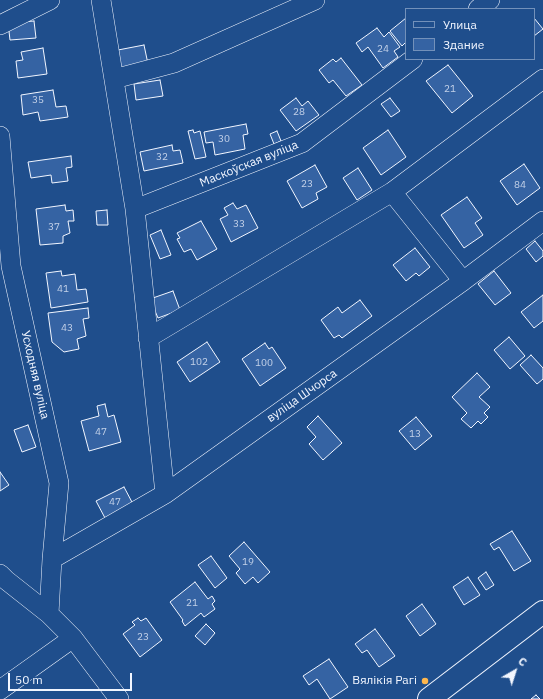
<!DOCTYPE html>
<meta charset="utf-8">
<style>
body{margin:0}
#map{position:relative;width:543px;height:699px;overflow:hidden;background:#1f4e8c;font-family:"IBM Plex Sans",sans-serif}
canvas{display:block}
.legend{position:absolute;left:405px;top:8px;width:130px;height:52px;box-sizing:border-box;background:#1f4e8c;border:1px solid #7391ba;margin:0;padding:5px 7px;list-style:none;font-size:12px;color:#f2f6ff}
.legend li{display:flex;align-items:center;gap:8px;height:20px}
.legend b{width:20px;border:1px solid #7391ba}
.north{position:absolute;left:495px;top:651px;width:40px;height:40px;-webkit-text-stroke:3px #1f4e8c;paint-order:stroke;rotate:39deg;font-size:11px;font-weight:700;line-height:16px;text-align:center;color:#f2f6ff}
.north::after{content:'';display:block;margin:auto;width:14px;height:18px;background:#f2f6ff;clip-path:polygon(50% 0,100% 100%,50% 72%,0 100%)}
.scale{position:absolute;left:8px;top:673px;width:124px;height:18px;box-sizing:border-box;border:2px solid #f2f6ff;border-top:0;padding-left:5px;font-size:12px;line-height:14px;white-space:nowrap;color:#f2f6ff;-webkit-text-stroke:3px #1f4e8c;paint-order:stroke}
</style>
<div id="map">
<canvas width="543" height="699"></canvas>
<ul class="legend">
<li><b style="height:5px;background:#1f4e8c"></b>Улица</li>
<li><b style="height:11px;background:#3563a3"></b>Здание</li>
</ul>
<div class="north">С</div>
<div class="scale">50 m</div>
</div>
<script>
const ctx = document.querySelector('canvas').getContext('2d');
ctx.lineJoin = 'round';
function fillPath(path, color) { ctx.fillStyle = color; ctx.fill(path, 'evenodd'); }
const poly = rows => new Path2D(rows.map(r => 'M' + r).join(''));
function stroke(path, color, width, dash) { ctx.strokeStyle = color; ctx.lineWidth = width; ctx.lineCap = dash ? 'butt' : 'round'; ctx.setLineDash(dash || []); ctx.stroke(path); }
function drawText(font, color, halo, rows, align = 'center') {
  ctx.font = font + ' "IBM Plex Sans",sans-serif'; ctx.lineWidth = 3; ctx.setLineDash([]); ctx.textBaseline = 'middle'; ctx.strokeStyle = halo; ctx.fillStyle = color; for (const [text, x, y, turn = 0] of rows) {
    ctx.save(); ctx.translate(x, y); ctx.rotate((+turn || 0) * Math.PI / 180); ctx.textAlign = isNaN(turn) ? turn : align; if (halo) ctx.strokeText(text, 0, 0); ctx.fillText(text, 0, 0); ctx.restore();
  }
}
const building = poly([
 [406,18,406,42,402,46,390,31,406,18],
 [534,18,543,29,534,36,534,18],
 [34,21,36,38,10,40,8,23,34,21],
 [377,28,384,37,389,32,400,47,394,51,398,57,383,68,368,47,362,52,356,43,377,28],
 [144,45,148,64,121,69,118,50,144,45],
 [43,48,47,74,18,78,16,61,23,60,21,52,43,48],
 [341,58,362,85,346,96,333,80,329,83,319,70,333,59,336,62,341,58],
 [448,65,473,96,452,113,426,81,448,65],
 [160,80,163,96,136,100,134,84,160,80],
 [53,90,56,107,66,106,68,117,40,121,38,112,23,115,21,95,53,90],
 [296,98,302,106,308,101,319,115,296,131,280,110,296,98],
 [390,98,400,111,391,117,381,104,390,98],
 [246,124,248,134,243,135,245,149,215,155,213,142,206,143,204,132,246,124],
 [193,130,194,133,200,131,206,157,195,159,188,131,193,130],
 [388,130,406,157,381,175,363,148,388,130],
 [277,131,281,141,274,144,270,134,277,131],
 [172,145,173,151,180,150,183,163,144,171,140,152,172,145],
 [71,156,72,167,66,168,68,181,52,183,51,175,31,178,28,162,71,156],
 [524,164,540,188,517,205,500,181,524,164],
 [315,165,327,187,316,193,318,199,302,208,287,181,315,165],
 [358,168,372,190,357,200,343,178,358,168],
 [467,197,482,218,475,223,483,235,464,248,441,215,467,197],
 [233,203,237,209,246,205,258,228,231,242,220,219,228,215,224,208,233,203],
 [65,205,66,211,73,210,74,221,68,221,70,233,63,236,63,243,40,245,36,209,65,205],
 [107,210,108,225,97,225,96,211,107,210],
 [201,221,217,249,197,260,191,249,184,252,177,239,180,238,177,233,201,221],
 [161,230,171,255,160,259,150,235,161,230],
 [535,241,543,251,543,256,536,262,526,249,535,241],
 [415,248,430,267,419,276,416,273,406,281,393,265,415,248],
 [61,271,62,276,75,274,77,290,86,289,88,302,51,308,46,273,61,271],
 [494,271,511,293,495,305,478,284,494,271],
 [173,291,180,310,158,318,150,299,173,291],
 [543,295,543,321,534,328,521,312,543,295],
 [360,300,372,316,342,338,339,335,334,338,321,320,338,307,342,313,360,300],
 [88,308,89,318,83,319,86,336,77,339,79,349,64,352,52,342,48,313,88,308],
 [509,337,525,356,510,369,494,350,509,337],
 [207,342,220,362,190,382,177,362,207,342],
 [265,343,269,349,272,347,286,368,260,386,242,359,265,343],
 [531,355,543,368,543,379,537,384,520,365,531,355],
 [477,373,490,387,479,397,490,407,484,413,488,417,481,424,478,421,471,428,461,419,467,413,452,397,477,373],
 [105,404,108,417,114,415,121,442,89,451,81,421,99,416,97,406,105,404],
 [318,416,342,443,323,460,309,444,316,437,307,427,318,416],
 [416,417,432,436,415,450,399,431,416,417],
 [28,425,36,447,22,452,14,430,28,425],
 [0,472,9,485,0,491,0,472],
 [124,487,133,504,105,518,96,501,124,487],
 [512,531,531,561,514,571,499,547,494,550,490,544,512,531],
 [244,542,270,572,258,583,253,577,245,584,236,573,240,569,229,556,244,542],
 [211,556,227,578,215,588,198,565,211,556],
 [486,572,494,585,486,590,478,578,486,572],
 [468,577,480,595,464,605,453,587,468,577],
 [195,582,208,599,212,596,215,601,212,604,215,609,204,617,201,613,185,626,182,621,183,620,170,602,195,582],
 [422,604,436,624,420,636,406,616,422,604],
 [138,618,141,621,146,618,162,640,140,657,123,634,135,625,132,622,138,618],
 [206,624,215,633,205,645,195,636,206,624],
 [375,629,395,656,379,667,367,650,362,653,355,644,375,629],
 [329,659,348,687,330,699,317,679,309,685,303,676,329,659],
 [536,695,540,699,531,699,536,695]
]);
const minor = poly([
 [101,0,135,209,165,494],
 [478,9,490,0],
 [0,25,50,0],
 [114,79,174,63,315,0],
 [0,136,11,266,59,483,52,559,49,614],
 [392,192,463,281],
 [135,209,302,143,413,59],
 [148,338,392,192,543,79],
 [52,559,165,494,463,281,543,221],
 [0,574,6,580,49,614,73,638,119,699],
 [0,690,73,638]
]);
const major = poly([
 [429,699,543,612]
]);
const markers = [
 [425,681,4,"#ffb74d"]
];
const numberNames = [
 ["24",383,49],
 ["21",450,89],
 ["35",38,100],
 ["28",299,112],
 ["30",224,139],
 ["32",162,157],
 ["23",307,184],
 ["84",520,185],
 ["33",239,224],
 ["37",54,227],
 ["41",63,289],
 ["43",67,328],
 ["102",199,362],
 ["100",264,363],
 ["47",101,432],
 ["13",415,434],
 ["47",115,502],
 ["19",248,562],
 ["21",192,603],
 ["23",143,637]
];
const streetNames = [
 ["Маскоўская вуліца",249,164,-22],
 ["Усходняя вуліца",35,375,77],
 ["вуліца Шчорса",302,396,-35]
];
const poiNames = [
 ["Вялікія Рагі",417,681]
];
fillPath(building, '#3563a3');
stroke(building, '#f2f6ff', 1);
stroke(minor, '#f2f6ff', 20);
stroke(major, '#f2f6ff', 24);
stroke(minor, '#1f4e8c', 19);
stroke(major, '#1f4e8c', 22);
for (const [x, y, r, color] of markers) { const dot = new Path2D(); dot.arc(x, y, r, 0, 2 * Math.PI); ctx.fillStyle = color; ctx.fill(dot); stroke(dot, '#1f4e8c', 1.5); }
drawText('10px', '#c3d1e8', null, numberNames);
drawText('12px', '#f2f6ff', '#1f4e8c', streetNames);
drawText('12px', '#f2f6ff', '#1f4e8c', poiNames, 'right');
</script>
